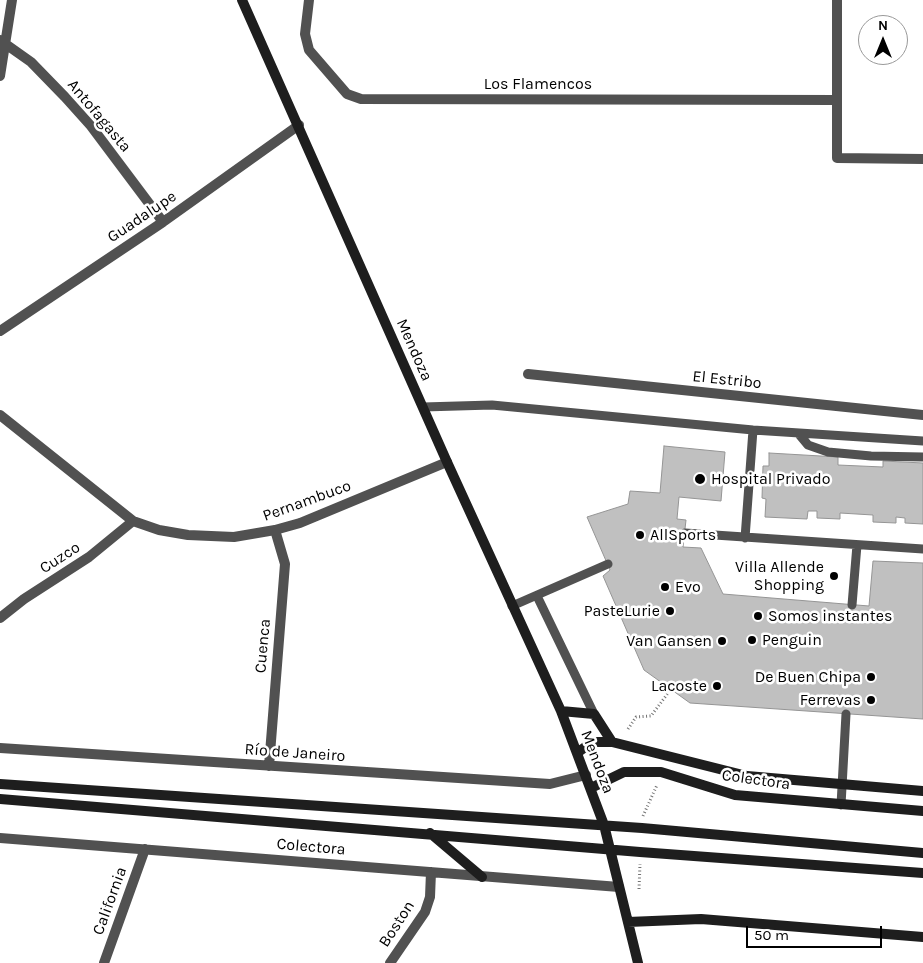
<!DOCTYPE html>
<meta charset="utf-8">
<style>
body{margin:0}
#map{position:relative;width:923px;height:963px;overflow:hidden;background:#fff;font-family:Karla,sans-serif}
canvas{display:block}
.north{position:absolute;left:858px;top:15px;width:50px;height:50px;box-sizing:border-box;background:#fff;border:1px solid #999;border-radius:50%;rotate:0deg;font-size:14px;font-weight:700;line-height:20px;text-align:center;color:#000}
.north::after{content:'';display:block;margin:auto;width:18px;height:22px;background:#000;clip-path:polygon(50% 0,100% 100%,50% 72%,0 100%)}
.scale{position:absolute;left:746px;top:926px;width:136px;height:22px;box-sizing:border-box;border:2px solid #000;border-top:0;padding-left:6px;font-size:15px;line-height:18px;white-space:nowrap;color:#000;-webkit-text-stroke:4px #fff;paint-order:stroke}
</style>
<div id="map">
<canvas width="923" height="963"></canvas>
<div class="north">N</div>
<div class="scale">50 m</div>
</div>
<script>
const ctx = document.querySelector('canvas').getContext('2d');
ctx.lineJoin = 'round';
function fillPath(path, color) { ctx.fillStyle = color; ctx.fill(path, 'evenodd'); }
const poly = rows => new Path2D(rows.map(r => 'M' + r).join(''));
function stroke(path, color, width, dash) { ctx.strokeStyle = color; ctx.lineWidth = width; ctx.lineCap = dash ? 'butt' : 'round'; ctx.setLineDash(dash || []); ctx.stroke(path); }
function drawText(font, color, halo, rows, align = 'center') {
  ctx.font = font + ' Karla,sans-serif'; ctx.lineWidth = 5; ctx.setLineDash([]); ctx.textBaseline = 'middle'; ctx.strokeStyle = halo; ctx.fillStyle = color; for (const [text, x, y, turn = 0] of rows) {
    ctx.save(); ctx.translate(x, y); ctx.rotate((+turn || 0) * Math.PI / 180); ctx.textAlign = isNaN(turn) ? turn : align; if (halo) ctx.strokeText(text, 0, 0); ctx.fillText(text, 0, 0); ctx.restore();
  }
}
const building = poly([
 [664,446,725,452,721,501,679,497,677,519,686,520,683,547,701,548,723,594,869,606,873,561,923,563,923,719,690,703,644,670,603,576,610,570,587,517,628,504,630,491,660,493,664,446],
 [769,453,838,457,838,465,883,467,883,461,923,463,923,524,905,523,905,518,896,517,896,523,873,522,873,515,840,513,840,519,817,518,817,511,808,511,807,519,765,517,766,499,762,498,763,466,769,466,769,453]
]);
const path = poly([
 [628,729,636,717,651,716,671,689],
 [643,816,657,785],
 [639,889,640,864]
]);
const lane = poly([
 [423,407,492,405,753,430,923,441],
 [798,433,808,445,828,452,871,456,923,457],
 [685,533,923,549],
 [745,538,753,430],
 [537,596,594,714],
 [852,605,857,545],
 [512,606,608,564],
 [841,805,846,714]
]);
const street = poly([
 [309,0,305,34,309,50,347,94,361,99,837,100],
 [837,0,837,158,923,159],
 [0,40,31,62,65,97,91,126,163,222],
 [0,76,12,0],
 [0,331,163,222,299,125],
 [528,374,923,415],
 [0,415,133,521,159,530,188,535,234,537,275,530,300,523,447,462],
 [0,618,24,599,89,557,133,521],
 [0,748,550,784,586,775],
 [269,766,285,564,275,530],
 [0,838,619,887],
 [104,963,145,849],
 [390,963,425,912,430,897,431,872]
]);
const secondary = poly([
 [242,0,447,462,561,711,604,825,638,963],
 [561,711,594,714,612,742],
 [577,753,592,742,612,742,747,776,923,791],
 [0,784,642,828,923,853],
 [591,788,624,772,661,772,735,795,923,811],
 [0,799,640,852,923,873],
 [430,833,482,877],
 [628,922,701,919,923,937]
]);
const markers = [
 [700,479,6,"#000"],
 [640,535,5,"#000"],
 [834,576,5,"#000"],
 [665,587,5,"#000"],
 [670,611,5,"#000"],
 [758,616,5,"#000"],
 [752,640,5,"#000"],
 [722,641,5,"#000"],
 [871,677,5,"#000"],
 [717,686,5,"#000"],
 [871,700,5,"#000"]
];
const streetNames = [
 ["Los Flamencos",538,84],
 ["Antofagasta",99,116,50],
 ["Guadalupe",142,217,-34],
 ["Mendoza",414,350,66],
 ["El Estribo",727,380,6],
 ["Pernambuco",307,501,-20],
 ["Cuzco",60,558,-33],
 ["Cuenca",263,646,-85],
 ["Río de Janeiro",295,753,4],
 ["Mendoza",597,762,69],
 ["Colectora",756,780,8],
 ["Colectora",311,847,5],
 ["California",110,901,-70],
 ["Boston",397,924,-57]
];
const poiNames = [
 ["Hospital Privado",711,479,"left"],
 ["AllSports",650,535,"left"],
 ["Villa Allende",824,567],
 ["Shopping",824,585],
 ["Evo",675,587,"left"],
 ["PasteLurie",660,611],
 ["Somos instantes",768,616,"left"],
 ["Penguin",762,640,"left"],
 ["Van Gansen",712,641],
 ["De Buen Chipa",861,677],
 ["Lacoste",707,686],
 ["Ferrevas",861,700]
];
fillPath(building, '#c0c0c0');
stroke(building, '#959595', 1);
stroke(path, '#737373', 3, [1, 2.5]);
stroke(lane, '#515151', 9);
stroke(street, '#515151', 10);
stroke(secondary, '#1e1e1e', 10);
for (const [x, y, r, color] of markers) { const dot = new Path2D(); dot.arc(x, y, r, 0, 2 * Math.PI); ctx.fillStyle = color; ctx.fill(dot); stroke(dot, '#fff', 2); }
drawText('16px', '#000', '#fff', streetNames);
drawText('16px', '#000', '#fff', poiNames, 'right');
</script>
